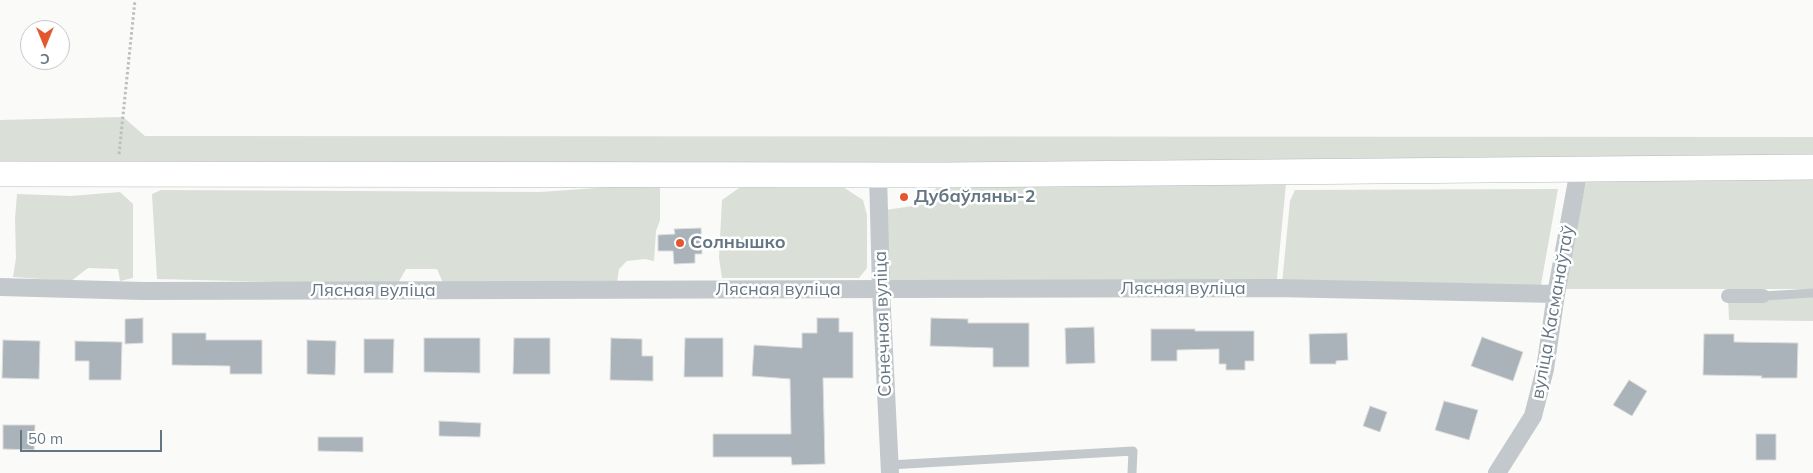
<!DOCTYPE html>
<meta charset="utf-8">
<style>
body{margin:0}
#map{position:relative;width:1813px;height:473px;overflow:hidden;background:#fafaf8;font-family:Mulish,sans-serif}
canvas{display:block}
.north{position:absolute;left:20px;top:20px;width:50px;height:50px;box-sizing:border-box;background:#fff;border:1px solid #c1c8cd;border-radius:50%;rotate:180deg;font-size:14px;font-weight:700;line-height:20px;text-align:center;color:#657683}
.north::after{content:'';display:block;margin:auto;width:18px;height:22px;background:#e4572e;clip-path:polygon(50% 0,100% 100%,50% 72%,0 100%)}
.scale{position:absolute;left:20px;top:430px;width:142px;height:22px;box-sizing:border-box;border:2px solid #657683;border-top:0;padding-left:6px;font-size:15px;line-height:18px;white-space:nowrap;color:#657683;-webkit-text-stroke:4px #fff;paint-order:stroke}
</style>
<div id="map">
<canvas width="1813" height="473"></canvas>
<div class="north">С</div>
<div class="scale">50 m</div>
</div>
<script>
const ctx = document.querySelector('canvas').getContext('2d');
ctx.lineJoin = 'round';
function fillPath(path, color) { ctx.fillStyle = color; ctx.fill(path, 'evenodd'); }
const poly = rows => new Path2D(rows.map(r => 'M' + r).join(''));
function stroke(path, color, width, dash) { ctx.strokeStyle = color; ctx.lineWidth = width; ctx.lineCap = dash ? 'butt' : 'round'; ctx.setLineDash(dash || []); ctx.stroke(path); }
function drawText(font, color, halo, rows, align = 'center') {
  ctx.font = font + ' Mulish,sans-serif'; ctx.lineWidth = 5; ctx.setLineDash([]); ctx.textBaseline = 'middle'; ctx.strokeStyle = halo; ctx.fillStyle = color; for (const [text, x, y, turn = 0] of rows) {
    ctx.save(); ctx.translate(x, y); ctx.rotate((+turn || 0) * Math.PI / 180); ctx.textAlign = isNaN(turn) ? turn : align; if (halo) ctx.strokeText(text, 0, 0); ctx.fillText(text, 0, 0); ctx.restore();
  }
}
const green = poly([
 [123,117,145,136,1813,137,1813,167,1287,173,1276,288,881,289,879,211,926,204,944,176,0,174,0,120],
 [1587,179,1813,179,1813,289,1563,289],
 [639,185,660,186,660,220,656,231,654,261,645,259,627,261,619,269,617,283,443,283,437,269,406,269,397,285,157,279,152,194,161,190,540,192],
 [742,186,843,187,863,200,867,215,867,268,859,278,722,278,719,258,722,200],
 [1558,189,1540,290,1282,284,1290,201,1295,190],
 [120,192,133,204,133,278,120,281,118,269,88,268,71,281,13,277,16,258,15,219,17,194,71,196],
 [1813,295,1813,321,1729,320,1728,296]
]);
const building = poly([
 [701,228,702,254,695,254,695,263,674,264,673,251,658,251,658,235,675,234,674,229,701,228],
 [143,318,143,343,125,344,125,319,143,318],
 [817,318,839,318,839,332,853,332,853,378,823,378,825,464,792,465,791,457,713,457,713,434,791,434,790,379,752,376,754,345,802,348,802,333,817,333,817,318],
 [931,318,968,319,968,323,1029,323,1029,367,993,367,993,348,930,346,931,318],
 [1094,327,1095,363,1066,364,1065,328,1094,327],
 [1151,329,1195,329,1195,331,1254,331,1254,361,1245,361,1245,370,1226,370,1226,364,1219,364,1219,349,1177,350,1177,361,1151,361,1151,329],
 [172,333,206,333,206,340,262,340,262,374,230,374,230,366,172,365,172,333],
 [1347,333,1348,360,1336,361,1336,364,1310,364,1309,334,1347,333],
 [1704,334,1734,334,1734,342,1798,343,1797,378,1761,378,1762,376,1703,375,1704,334],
 [1482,337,1523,352,1513,381,1471,366,1482,337],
 [424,338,480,338,480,373,424,372,424,338],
 [514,338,550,338,550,374,513,374,514,338],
 [611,338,642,339,642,356,653,356,653,381,610,380,611,338],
 [685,338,723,338,723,377,684,377,685,338],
 [364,339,394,339,393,373,364,373,364,339],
 [3,340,40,341,39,379,2,378,3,340],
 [307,340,336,341,335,375,307,374,307,340],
 [75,341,122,342,121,380,89,380,89,361,75,361,75,341],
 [1629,380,1647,391,1632,416,1613,405,1629,380],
 [1444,401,1478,410,1469,440,1435,430,1444,401],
 [1370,406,1387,412,1380,432,1363,426,1370,406],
 [439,421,481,423,480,437,439,436,439,421],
 [3,425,35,425,34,450,3,449,3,425],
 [1756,434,1776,434,1776,460,1756,460,1756,434],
 [318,437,363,437,363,452,318,451,318,437]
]);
const path = poly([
 [119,154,135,0]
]);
const service = poly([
 [1763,296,1813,293],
 [889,465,1133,451,1132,473]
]);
const pedestrian = poly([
 [1728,296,1763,296]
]);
const minor = poly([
 [878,174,881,289,890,473],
 [0,287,143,291,1276,288,1556,294],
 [1497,473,1533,416,1545,369,1556,294,1579,170]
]);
const secondary = poly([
 [0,174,945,175,1813,167]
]);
const markers = [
 [904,197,5,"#e4572e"],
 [680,243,5,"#e4572e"]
];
const poiNames = [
 ["Дубаўляны-2",914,197],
 ["Солнышко",690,243]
];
const streetNames = [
 ["Лясная вуліца",1183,289],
 ["Лясная вуліца",778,290],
 ["Лясная вуліца",373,291],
 ["вуліца Касманаўтаў",1553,312,-80],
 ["Сонечная вуліца",883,324,-92]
];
fillPath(green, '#dadfd7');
fillPath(building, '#aab3b9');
stroke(building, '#dcdcda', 1);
stroke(secondary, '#b3babf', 26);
stroke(path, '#bbbfc2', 3, [2.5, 2.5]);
stroke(service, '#c3c8cc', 9);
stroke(pedestrian, '#c3c8cc', 14);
stroke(minor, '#c3c8cc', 18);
stroke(secondary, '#fff', 25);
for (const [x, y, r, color] of markers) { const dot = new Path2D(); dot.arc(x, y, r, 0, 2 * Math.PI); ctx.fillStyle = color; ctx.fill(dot); stroke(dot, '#fff', 2); }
drawText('bold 18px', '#657683', '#fff', poiNames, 'left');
drawText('18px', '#657683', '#fff', streetNames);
</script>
